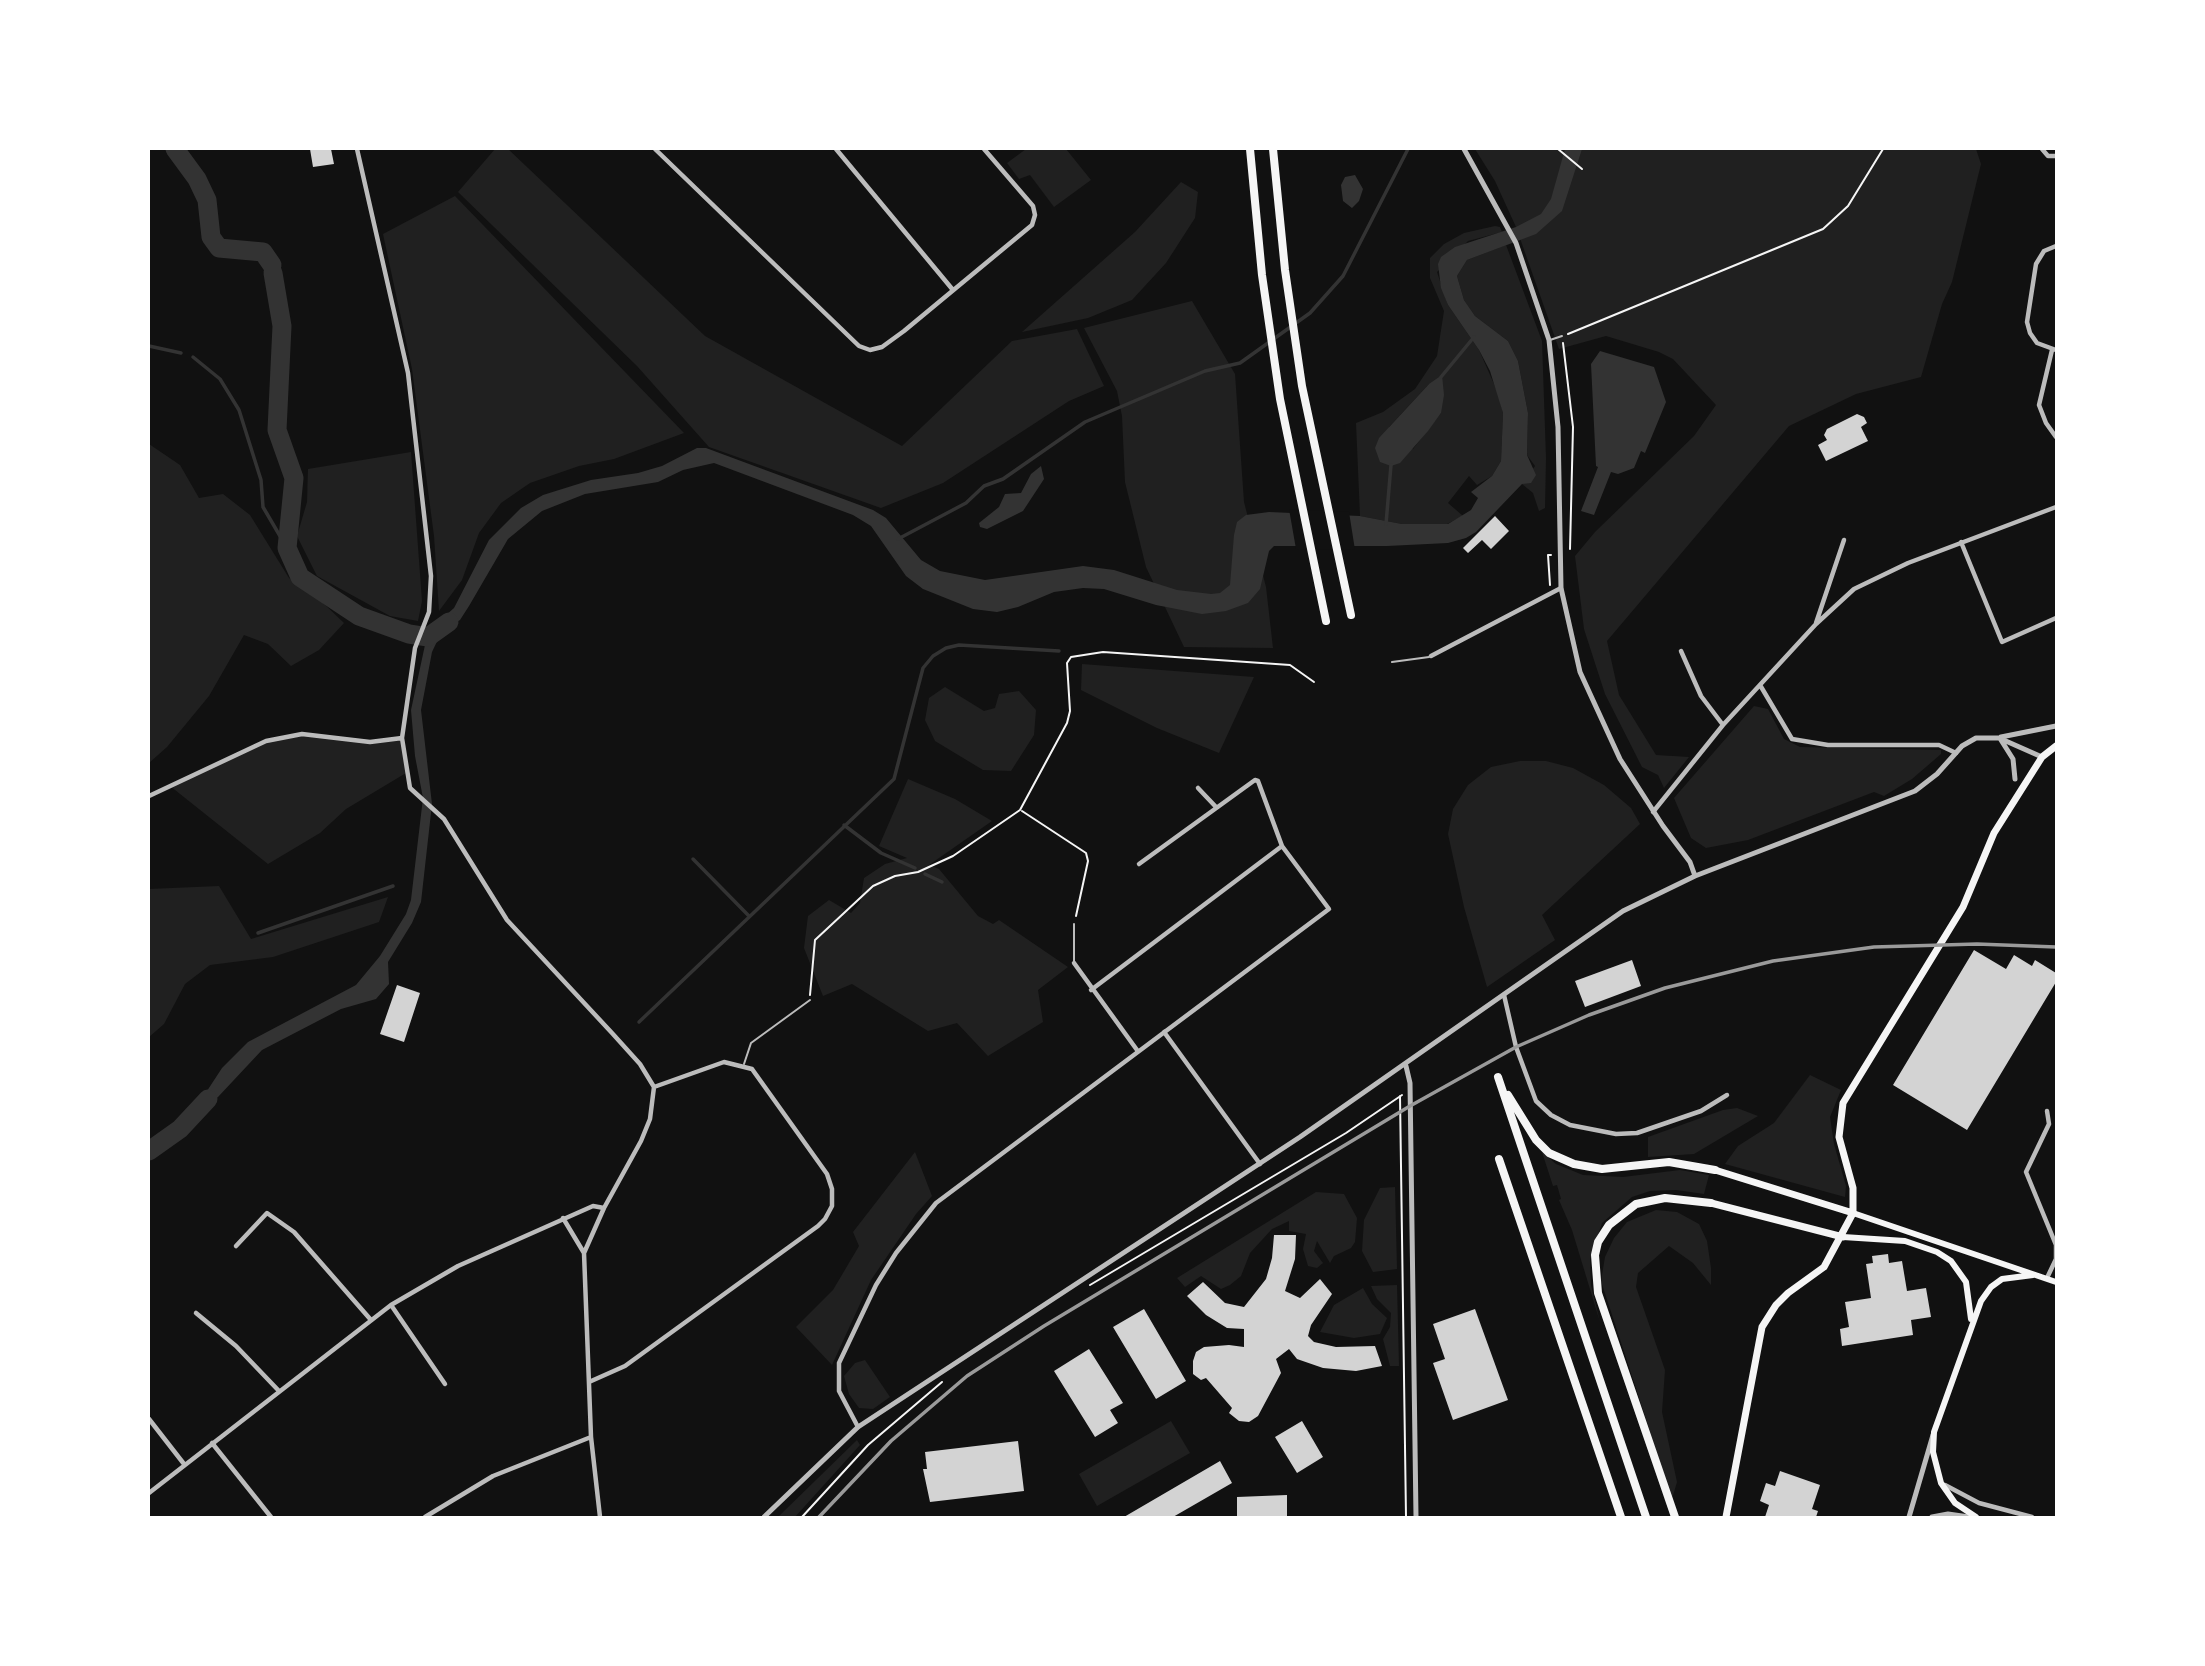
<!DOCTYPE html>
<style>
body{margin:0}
#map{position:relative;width:2205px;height:1666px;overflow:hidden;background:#111;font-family:Roboto,sans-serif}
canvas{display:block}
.frame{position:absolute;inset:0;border:150px solid #fff;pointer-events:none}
</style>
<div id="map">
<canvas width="2205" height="1666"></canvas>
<div class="frame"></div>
</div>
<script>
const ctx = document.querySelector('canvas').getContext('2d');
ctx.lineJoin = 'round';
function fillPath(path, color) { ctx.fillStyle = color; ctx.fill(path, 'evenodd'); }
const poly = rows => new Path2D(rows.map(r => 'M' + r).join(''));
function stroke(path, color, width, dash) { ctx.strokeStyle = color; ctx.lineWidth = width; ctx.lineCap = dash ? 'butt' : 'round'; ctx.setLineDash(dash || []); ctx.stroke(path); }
const green = poly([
 [495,149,508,149,705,336,902,446,1012,341,1077,329,1104,386,1069,401,943,483,881,508,709,447,637,366,458,192],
 [1026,149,1066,149,1091,180,1054,207,1030,175,1019,179,1007,163],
 [1475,149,1976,149,1981,164,1952,282,1942,304,1921,377,1856,394,1789,426,1607,641,1619,695,1656,755,1689,757,1664,788,1658,775,1642,767,1605,694,1584,629,1575,556,1595,532,1694,436,1716,405,1673,359,1659,352,1606,336,1559,349,1516,227,1495,181],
 [1181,182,1198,192,1195,218,1166,263,1132,300,1088,318,1022,332,1135,232],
 [455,196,684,433,614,459,579,466,530,483,501,503,479,533,462,580,439,611,434,536,412,369,383,234],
 [1495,226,1500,227,1502,232,1468,241,1437,272,1448,305,1479,350,1498,393,1503,413,1501,461,1492,476,1477,485,1469,476,1448,503,1463,516,1447,524,1402,524,1360,516,1356,423,1383,412,1415,389,1437,356,1444,311,1430,278,1430,258,1444,244,1464,233],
 [1429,384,1441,413,1413,449,1389,427],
 [1506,245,1542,341,1546,458,1545,508,1539,511,1533,493,1522,484,1535,466,1527,455,1528,413,1518,361,1508,341,1475,316,1464,300,1457,276,1467,260],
 [1192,301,1235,374,1244,502,1266,587,1273,648,1184,647,1146,567,1125,482,1122,416,1117,391,1084,328],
 [149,444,180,465,199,498,223,494,250,515,289,578,321,601,344,623,319,650,291,666,268,644,244,635,209,696,167,747,149,763],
 [411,452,422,601,418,621,390,616,317,576,297,536,307,502,308,469],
 [1082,664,1254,677,1219,753,1157,728,1081,690],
 [945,687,984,711,995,708,999,694,1019,691,1036,710,1034,735,1011,771,983,770,935,741,925,720,929,698],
 [1754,706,1768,709,1784,739,1800,747,1941,750,1941,754,1912,779,1884,796,1874,792,1748,840,1706,848,1691,838,1674,798],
 [302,734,370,742,402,738,406,773,346,809,320,833,268,864,170,786,266,741],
 [1520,761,1546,761,1573,768,1604,785,1631,808,1640,824,1542,915,1555,940,1487,987,1464,907,1448,834,1453,809,1468,785,1491,767],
 [908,779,955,799,992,821,929,865,939,869,978,916,993,924,999,920,1068,967,1038,990,1043,1022,988,1056,957,1023,928,1031,852,984,823,996,804,948,808,916,829,900,851,913,860,903,864,878,885,864,907,858,879,846],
 [219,886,251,939,388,897,379,922,273,957,210,965,185,984,164,1024,149,1037,149,889],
 [1810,1075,1841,1090,1830,1117,1834,1144,1846,1186,1845,1197,1725,1164,1738,1146,1774,1123],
 [1737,1108,1758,1116,1694,1154,1648,1157,1648,1137,1723,1110],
 [915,1152,932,1196,916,1214,871,1280,832,1365,796,1327,833,1290,859,1246,853,1232],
 [1542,1152,1556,1164,1583,1175,1623,1177,1680,1170,1709,1175,1704,1194,1676,1190,1650,1191,1632,1197,1602,1223,1590,1259,1591,1285,1600,1322,1572,1230,1559,1200,1561,1199,1557,1185,1553,1186],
 [1395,1187,1397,1269,1373,1272,1362,1251,1364,1220,1380,1188],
 [1316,1192,1344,1194,1357,1218,1355,1242,1351,1248,1334,1256,1330,1263,1317,1241,1314,1251,1323,1263,1317,1268,1308,1266,1303,1249,1306,1234,1289,1231,1289,1221,1272,1229,1250,1253,1241,1276,1230,1285,1221,1289,1201,1276,1185,1287,1177,1278],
 [1656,1210,1677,1212,1699,1224,1707,1241,1711,1268,1711,1285,1693,1263,1669,1246,1638,1273,1636,1287,1665,1370,1662,1412,1677,1482,1672,1499,1601,1281,1605,1257,1614,1238,1627,1222],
 [1397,1285,1399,1366,1390,1366,1383,1339,1390,1327,1391,1313,1377,1299,1371,1286],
 [1363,1288,1372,1304,1387,1318,1380,1334,1354,1338,1320,1332,1334,1305],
 [865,1360,890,1397,873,1409,859,1408,849,1394,844,1376,855,1363],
 [1171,1421,1190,1453,1097,1506,1079,1474],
 [857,1440,860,1445,795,1517,778,1517]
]);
const water = poly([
 [1565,149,1582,149,1562,211,1536,234,1467,260,1457,276,1464,300,1475,316,1508,341,1518,361,1528,413,1527,455,1536,475,1531,483,1522,484,1476,532,1466,538,1448,543,1387,546,1274,546,1269,551,1260,589,1248,603,1226,611,1202,614,1156,605,1104,589,1083,588,1054,592,1018,607,997,612,973,609,923,589,906,576,871,526,853,515,714,463,683,470,658,482,585,494,542,511,508,539,469,606,460,620,441,633,432,652,421,710,432,804,421,902,412,923,388,962,389,984,376,999,341,1009,262,1050,218,1097,190,1117,222,1068,248,1042,356,985,380,956,406,914,411,900,423,798,415,756,411,710,428,631,454,608,489,540,521,508,543,495,591,480,638,473,662,466,697,448,706,448,873,510,886,518,921,560,940,571,985,580,1083,566,1114,570,1177,590,1211,594,1220,593,1230,585,1234,535,1237,522,1246,515,1269,512,1360,516,1402,524,1448,524,1471,510,1478,498,1471,492,1492,476,1501,461,1503,413,1490,371,1479,350,1448,305,1441,288,1438,264,1441,257,1455,247,1516,227,1541,214,1551,199],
 [1355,175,1363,189,1359,201,1352,208,1343,201,1341,185,1345,177],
 [1600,351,1654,367,1666,402,1645,453,1641,451,1634,468,1618,474,1611,472,1594,515,1581,511,1598,467,1596,466,1591,364],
 [1442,375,1444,395,1441,413,1428,431,1400,463,1391,466,1380,462,1375,448,1379,438,1429,384],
 [1041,466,1044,479,1023,511,987,529,980,527,979,523,999,507,1005,494,1021,493,1031,474]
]);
const pier = poly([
 [1289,509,1349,512,1355,550,1296,549]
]);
const stream = poly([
 [149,346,181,353],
 [193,357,220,379,239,410,261,480,263,507,287,548],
 [1441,377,1474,337],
 [1386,524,1391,465],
 [898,539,966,503,984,486,1003,479,1085,422,1205,371,1240,363,1310,313,1343,276,1408,149],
 [844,825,881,853,915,868],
 [693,859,748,915],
 [925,874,942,882],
 [258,933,393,886],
 [639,1022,894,779,923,668,933,656,946,648,959,645,1059,651]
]);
const river = poly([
 [175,149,197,179,207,200,211,237,219,248,263,252,272,265],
 [273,273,282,326,277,430,294,478,287,548,300,577,359,616,409,634,428,637,449,622],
 [149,1151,180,1129,208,1099]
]);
const building = poly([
 [310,149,331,149,334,164,313,167],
 [1857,414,1864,417,1867,423,1861,427,1868,441,1826,461,1818,445,1827,440,1824,435,1827,429],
 [1495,516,1509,531,1491,549,1482,540,1468,553,1463,548],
 [1974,950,2006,969,2014,955,2032,966,2035,960,2056,973,2056,982,1967,1130,1893,1085],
 [1632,960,1641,986,1585,1007,1575,981],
 [397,985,420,993,404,1042,380,1034],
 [1274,1235,1296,1235,1295,1259,1285,1291,1300,1298,1320,1279,1332,1294,1311,1325,1308,1336,1314,1342,1336,1347,1375,1346,1382,1366,1356,1371,1323,1368,1297,1359,1289,1349,1276,1359,1281,1373,1258,1416,1249,1422,1239,1421,1229,1413,1232,1408,1206,1378,1201,1380,1193,1374,1193,1361,1196,1352,1204,1347,1229,1345,1244,1347,1244,1329,1227,1328,1206,1315,1187,1296,1203,1282,1225,1303,1244,1307,1266,1279,1272,1258],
 [1888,1254,1889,1263,1902,1261,1907,1291,1926,1288,1931,1317,1911,1320,1913,1335,1842,1346,1840,1329,1849,1327,1845,1302,1871,1298,1866,1264,1873,1263,1872,1256],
 [1144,1309,1186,1381,1156,1399,1113,1327],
 [1475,1309,1508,1400,1453,1420,1433,1363,1445,1359,1433,1324],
 [1089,1349,1123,1403,1110,1410,1118,1423,1095,1437,1054,1371],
 [1302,1421,1323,1457,1297,1473,1275,1437],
 [1018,1441,1024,1491,930,1502,923,1469,927,1469,925,1452],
 [1220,1461,1232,1483,1173,1517,1124,1517],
 [1780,1471,1820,1485,1812,1509,1818,1511,1816,1517,1765,1517,1769,1505,1760,1501,1766,1483,1775,1486],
 [1287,1495,1287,1517,1237,1517,1237,1497]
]);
const path = poly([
 [1558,149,1582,169],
 [1568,334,1823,229,1848,206,1883,149],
 [1563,343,1573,427,1570,549],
 [1550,585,1548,555,1551,555],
 [1022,811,1086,853,1088,861,1076,916],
 [810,995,815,940,873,886,895,876,918,872,953,856,1020,810,1067,723,1070,711,1067,663,1071,657,1103,652,1290,665,1314,682],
 [1400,1096,1406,1517],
 [1090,1285,1346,1133,1402,1095],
 [802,1517,868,1445,942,1382]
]);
const service = poly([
 [1550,340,1562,336],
 [1392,662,1429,657],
 [1074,962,1074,924],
 [744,1064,751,1043,810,1000]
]);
const minor = poly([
 [357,149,408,373,431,576,429,612,415,648,402,738,410,788,444,819,507,920,612,1033,640,1064,654,1087,650,1119,641,1141,604,1208,584,1253,591,1437,600,1517],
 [655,149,859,346,870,350,882,347,904,331,1032,225,1035,215,1033,206,984,149],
 [836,149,953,290],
 [2042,149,2048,156,2056,156],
 [2056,246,2044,251,2036,264,2027,322,2030,333,2037,343,2056,350],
 [2052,350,2039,405,2046,423,2056,437],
 [1961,542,2002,642,2056,618],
 [1816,623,1844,540],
 [1681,651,1701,696,1723,725],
 [1431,656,1561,588],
 [1760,685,1792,739,1828,745,1939,745,1956,753],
 [1198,788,1216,807],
 [149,796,266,741,302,734,370,742,402,738],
 [1653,812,1723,725,1816,624,1854,589,1908,563,2056,507],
 [1074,963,1137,1050],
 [1091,990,1282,846],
 [1504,995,1516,1047,1536,1101,1551,1115,1570,1125,1616,1134,1637,1133,1701,1111,1727,1095],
 [1164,1032,1260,1164],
 [563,1218,584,1253],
 [236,1246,267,1213,294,1232,371,1320],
 [2047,1278,2056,1259,2056,1245,2026,1172,2049,1124,2047,1111],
 [391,1305,445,1384],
 [196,1313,236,1346,279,1391],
 [589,1382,625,1366,818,1226,825,1219,832,1206,832,1189,827,1174,752,1069,724,1062,654,1087],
 [149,1419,184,1464],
 [858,1427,839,1391,839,1363,876,1285,896,1253,936,1203,1329,909,1282,846,1258,781,1255,780,1139,864],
 [212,1443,271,1517],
 [1945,1485,1979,1503,2032,1517],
 [149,1493,391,1305,458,1266,593,1206,604,1208],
 [425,1517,493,1476,591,1437]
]);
const tertiary = poly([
 [1464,149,1516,243,1549,340,1558,427,1561,588,1580,672,1620,759,1663,826,1690,862,1695,876],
 [2001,737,2056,726],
 [2001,740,2013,759,2015,779],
 [1406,1066,1410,1083,1416,1517],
 [764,1517,858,1427,1300,1137,1623,911,1695,876,1915,791,1937,774,1962,746,1976,738,1999,738,2042,757],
 [1909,1517,1933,1435],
 [1932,1517,1948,1514,1969,1517]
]);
const secondary = poly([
 [1853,1213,2056,1282],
 [1843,1237,1905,1241,1937,1252,1951,1261,1966,1282,1971,1319],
 [1976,1517,1955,1503,1941,1483,1933,1452,1934,1432,1981,1301,1991,1287,2002,1279,2033,1275]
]);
const primary = poly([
 [1715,1170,1853,1213],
 [1711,1203,1843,1237],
 [1726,1517,1762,1327,1776,1305,1788,1293,1824,1267,1853,1213,1853,1188,1839,1137,1843,1103,1963,907,1994,833,2042,757,2056,746]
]);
const motorway = poly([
 [1250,149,1262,275,1280,399,1326,621],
 [1273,149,1285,270,1302,386,1351,615],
 [1498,1077,1646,1517],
 [1508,1095,1536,1140,1549,1153,1574,1164,1602,1169,1669,1162,1715,1170],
 [1499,1159,1621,1517],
 [1675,1517,1598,1293,1595,1255,1598,1242,1609,1225,1636,1204,1665,1198,1711,1203]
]);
const rail = poly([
 [819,1517,891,1441,967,1376,1044,1326,1410,1106,1516,1047,1589,1015,1665,988,1773,961,1874,947,1977,944,2056,947]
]);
fillPath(green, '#202020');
fillPath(water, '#333');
fillPath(pier, '#111');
stroke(stream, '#333', 3.5);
stroke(river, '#333', 19);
fillPath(building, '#d3d3d3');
stroke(path, '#f5f5f5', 2);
stroke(service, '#bcbcbc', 2);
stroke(minor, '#bcbcbc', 4.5);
stroke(tertiary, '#bcbcbc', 5);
stroke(secondary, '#f5f5f5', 6);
stroke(primary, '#f5f5f5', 7);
stroke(motorway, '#f5f5f5', 8);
stroke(rail, '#9a9a9a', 3.5);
</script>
